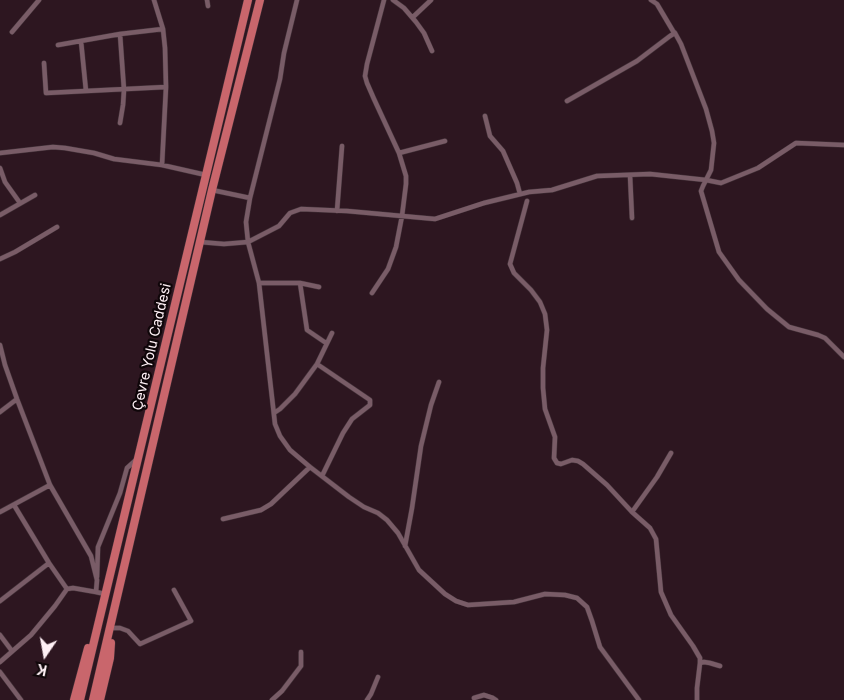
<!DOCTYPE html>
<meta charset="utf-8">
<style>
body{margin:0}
#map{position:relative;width:844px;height:700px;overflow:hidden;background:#2d1620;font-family:Inter,sans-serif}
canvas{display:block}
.north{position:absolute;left:20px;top:630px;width:50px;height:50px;-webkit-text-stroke:4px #0f0609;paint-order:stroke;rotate:192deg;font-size:14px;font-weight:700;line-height:20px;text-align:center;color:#fef0f5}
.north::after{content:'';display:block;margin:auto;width:18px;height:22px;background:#fef0f5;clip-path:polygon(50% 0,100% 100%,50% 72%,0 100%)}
</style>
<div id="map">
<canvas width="844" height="700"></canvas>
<div class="north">K</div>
</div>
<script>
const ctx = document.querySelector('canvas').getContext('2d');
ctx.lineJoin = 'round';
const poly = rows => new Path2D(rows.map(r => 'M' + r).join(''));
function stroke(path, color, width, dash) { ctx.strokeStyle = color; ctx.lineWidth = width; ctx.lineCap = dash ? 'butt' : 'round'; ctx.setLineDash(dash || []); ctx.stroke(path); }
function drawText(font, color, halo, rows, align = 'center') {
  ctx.font = font + ' Inter,sans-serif'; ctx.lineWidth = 4.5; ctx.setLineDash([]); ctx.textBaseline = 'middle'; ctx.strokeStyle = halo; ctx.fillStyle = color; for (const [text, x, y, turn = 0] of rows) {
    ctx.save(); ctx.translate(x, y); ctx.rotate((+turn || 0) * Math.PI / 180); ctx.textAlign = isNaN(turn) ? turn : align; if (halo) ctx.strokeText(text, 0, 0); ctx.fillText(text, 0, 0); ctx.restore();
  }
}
const street = poly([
 [154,0,163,29,165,48,166,87,162,165],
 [207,0,208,6],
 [393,0,404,8,416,22,424,33,432,51],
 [651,0,657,4,673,31,675,33],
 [413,17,431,0],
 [12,32,39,0],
 [120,34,124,90,123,105,120,123],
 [81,41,86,91],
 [58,45,120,34,163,29],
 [44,63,46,93,166,87],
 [567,101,637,61,670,36,675,33,681,44,706,109,712,131,714,143,711,170,703,186,701,191,719,252,739,280,767,309,789,327,818,335,825,338,844,357],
 [485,116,490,136,503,151,517,183,520,194],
 [0,153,53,147,65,148,94,153,114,159,162,165,206,175],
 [399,153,445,141],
 [0,168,5,182,20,203],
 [630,175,632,218],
 [212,190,250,198,246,222,248,242,259,283,275,424,280,436,290,450,310,467,349,497,364,507,378,513,387,520,398,533,419,570,445,594,456,601,468,605,514,602,545,594,565,595,577,598,587,607,592,621,600,647,639,700],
 [250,198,280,79,284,53,297,0],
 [527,201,510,264,514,273,531,290,540,302,545,314,547,330,543,368,543,388,545,409,555,437,554,458,557,463,561,464,572,460,578,461,583,464,607,485,632,512,650,528,656,539,661,592,671,615,693,646,700,658,700,663,697,688,697,700],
 [337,211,342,146],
 [0,215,35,195],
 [200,242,224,244,248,242,279,226,290,213,301,209,347,211,435,219,484,203,529,192,552,190,597,176,650,174,706,180,721,183,758,168,796,143,844,145],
 [0,259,15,252,57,227],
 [259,283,300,283,319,287],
 [300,283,307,330,326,343],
 [372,293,388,269,396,247,402,216,406,184,406,176,399,153,374,99,367,83,365,76,367,64,384,0],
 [0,345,5,365,17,399,50,485,91,556,97,580,96,592,105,594],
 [317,364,370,400,370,405,352,419,343,433,322,476],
 [0,412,17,399],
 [274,413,280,409,295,394,317,364,332,333],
 [14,505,49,563,67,589],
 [0,512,50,485],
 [632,512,657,477,671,453],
 [223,519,261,510,271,504,310,467],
 [405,546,412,508,421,446,431,405,439,382],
 [97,577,98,547,120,493,127,468,137,459],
 [0,601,49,563],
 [112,628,120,628,128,631,140,644,191,621,174,590],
 [0,635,12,651],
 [0,662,31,635,55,606,67,589,73,588,96,592],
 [700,663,704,662,710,663,720,666],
 [0,672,21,700],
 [474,698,484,695,493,698,496,700],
 [272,700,282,691,301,666,301,652],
 [367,700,371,694,378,677]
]);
const highway = poly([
 [74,700,88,648],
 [80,700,248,0],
 [93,700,212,190,260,0],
 [100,700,110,658,111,643]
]);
const streetNames = [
 ["Çevre Yolu Caddesi",152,347,-77]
];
stroke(street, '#433239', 5.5);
stroke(highway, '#433239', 9);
stroke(street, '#795c67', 4.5);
stroke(highway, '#c9666c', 8);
drawText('14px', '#fef0f5', '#0f0609', streetNames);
</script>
